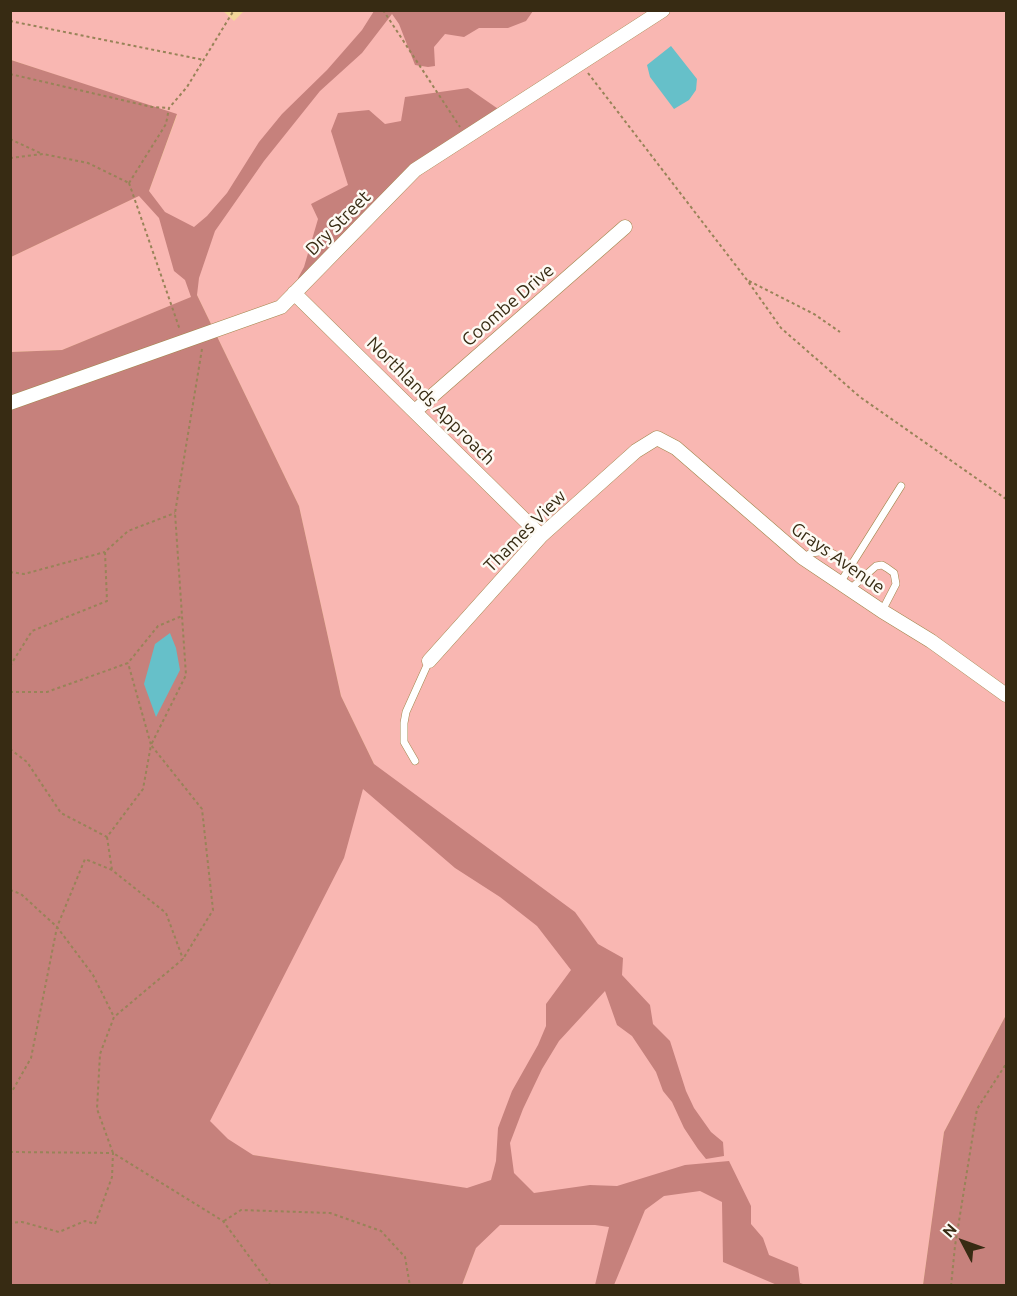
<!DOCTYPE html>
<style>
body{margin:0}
#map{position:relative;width:1017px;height:1296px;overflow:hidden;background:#f4d69a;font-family:Ubuntu,sans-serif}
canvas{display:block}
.frame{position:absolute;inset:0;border:12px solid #372b13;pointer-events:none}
.north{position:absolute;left:933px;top:1212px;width:60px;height:60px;-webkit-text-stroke:4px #fdfaf4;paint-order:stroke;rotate:311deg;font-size:16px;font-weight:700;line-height:24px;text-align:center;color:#372b13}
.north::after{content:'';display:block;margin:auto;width:21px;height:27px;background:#372b13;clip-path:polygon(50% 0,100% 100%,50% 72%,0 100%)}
</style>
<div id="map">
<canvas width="1017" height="1296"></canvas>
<div class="frame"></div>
<div class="north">N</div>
</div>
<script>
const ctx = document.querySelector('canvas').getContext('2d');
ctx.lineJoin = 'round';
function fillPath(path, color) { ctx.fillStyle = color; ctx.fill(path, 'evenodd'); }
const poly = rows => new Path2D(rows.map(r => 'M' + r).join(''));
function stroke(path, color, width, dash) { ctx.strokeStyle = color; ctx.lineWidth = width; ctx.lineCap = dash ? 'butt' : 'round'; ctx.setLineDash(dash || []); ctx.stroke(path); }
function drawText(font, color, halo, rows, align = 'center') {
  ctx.font = font + ' Ubuntu,sans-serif'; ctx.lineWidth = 5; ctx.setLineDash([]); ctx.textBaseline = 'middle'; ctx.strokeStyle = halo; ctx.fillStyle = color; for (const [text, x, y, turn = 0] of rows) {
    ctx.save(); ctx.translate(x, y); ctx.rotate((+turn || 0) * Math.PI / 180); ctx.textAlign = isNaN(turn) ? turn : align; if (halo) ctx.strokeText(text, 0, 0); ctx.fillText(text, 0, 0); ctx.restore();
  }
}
const green = poly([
 [222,10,234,21,245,10,1006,11,1006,1015,944,1132,923,1285,462,1285,496,1193,175,1143,374,764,341,696,299,506,197,295,62,350,11,352,11,257,149,191,177,115,11,60,11,11]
]);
const forest = poly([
 [374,11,533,11,526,21,508,28,479,28,464,37,445,34,434,47,435,66,428,67,415,65,399,24,392,14,362,53,320,91,264,161,215,231,199,278,197,295,299,506,341,696,374,764,575,912,598,944,623,958,622,975,650,1005,653,1024,670,1041,686,1091,694,1108,711,1132,723,1142,724,1156,706,1159,698,1149,684,1128,672,1102,663,1091,656,1072,632,1036,617,1025,605,991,559,1041,542,1069,523,1109,510,1143,514,1173,534,1193,590,1185,617,1186,685,1165,729,1161,751,1206,751,1224,763,1238,769,1255,798,1267,800,1283,806,1285,777,1285,723,1262,722,1202,700,1191,664,1196,645,1210,614,1285,595,1285,609,1227,595,1225,500,1225,476,1248,462,1285,11,1285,11,352,62,350,191,297,185,280,174,271,159,218,139,196,11,257,11,60,177,114,149,191,165,212,194,227,207,216,227,193,259,142,282,114,327,70,362,30],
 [363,789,455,868,500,897,537,926,571,970,546,1004,546,1026,538,1045,512,1091,498,1128,496,1161,491,1180,467,1188,253,1155,228,1139,210,1121,344,858],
 [468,88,504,113,415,170,299,288,298,278,304,267,318,219,311,204,348,185,331,131,338,113,369,110,385,124,401,121,405,97],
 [1006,1015,1006,1285,923,1285,944,1132]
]);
const water = poly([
 [671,46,697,79,696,90,689,100,674,109,650,77,647,65],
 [170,633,176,648,180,670,156,717,144,684,155,644]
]);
const path = poly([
 [383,10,460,127],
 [10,21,204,60],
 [588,73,747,280,781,328,860,397,1006,499],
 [10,74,152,107,169,108],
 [10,139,40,153],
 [10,158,43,154,88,163,129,183],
 [129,183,166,124,169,108,187,87,234,10],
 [129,183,180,330],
 [749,281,814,314,840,332],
 [202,349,175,513,186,675,151,745,202,809,213,910,183,959,114,1017,100,1054,97,1109,113,1153,223,1221,271,1286],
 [10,572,24,574,105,552],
 [10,666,32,631,107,601,105,552,128,531,175,513],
 [10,692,47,692,128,663,158,626,182,616],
 [10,749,27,762,61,813,107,837,143,789,151,745,128,663],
 [107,837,112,870],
 [10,890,21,894,57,927,93,975,114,1017],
 [10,1095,31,1058,57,927,85,859,112,870,166,913,183,959],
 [10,1152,113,1153,112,1177,95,1224,85,1221,59,1232,22,1222,10,1223],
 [224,1221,241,1210,330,1213,381,1231,405,1257,410,1286],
 [951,1286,955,1246,977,1109,1006,1064]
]);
const lane = poly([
 [803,558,811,553,827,551,840,557,851,569],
 [840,583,901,486],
 [849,590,876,566,882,565,887,568,894,573,896,584,882,611],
 [415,761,404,742,404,723,406,712,429,661]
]);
const street = poly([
 [294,293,541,536],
 [10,403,281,307,415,170,663,10],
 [415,411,625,227],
 [429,661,541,536,636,451,657,438,676,448,803,558,882,611,931,641,1006,695]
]);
const streetNames = [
 ["Dry Street",338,223,-45],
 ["Coombe Drive",508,305,-41],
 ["Northlands Approach",431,401,45],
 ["Thames View",525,531,-45],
 ["Grays Avenue",838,558,35]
];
fillPath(green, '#f9b7b2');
fillPath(forest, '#c6817c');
fillPath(water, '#66c0c9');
stroke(lane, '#a2864c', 8);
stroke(street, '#a2864c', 15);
stroke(path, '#988358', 2, [3, 3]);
stroke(lane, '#fff', 7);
stroke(street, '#fff', 14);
drawText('18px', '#372b13', '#fdfaf4', streetNames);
</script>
